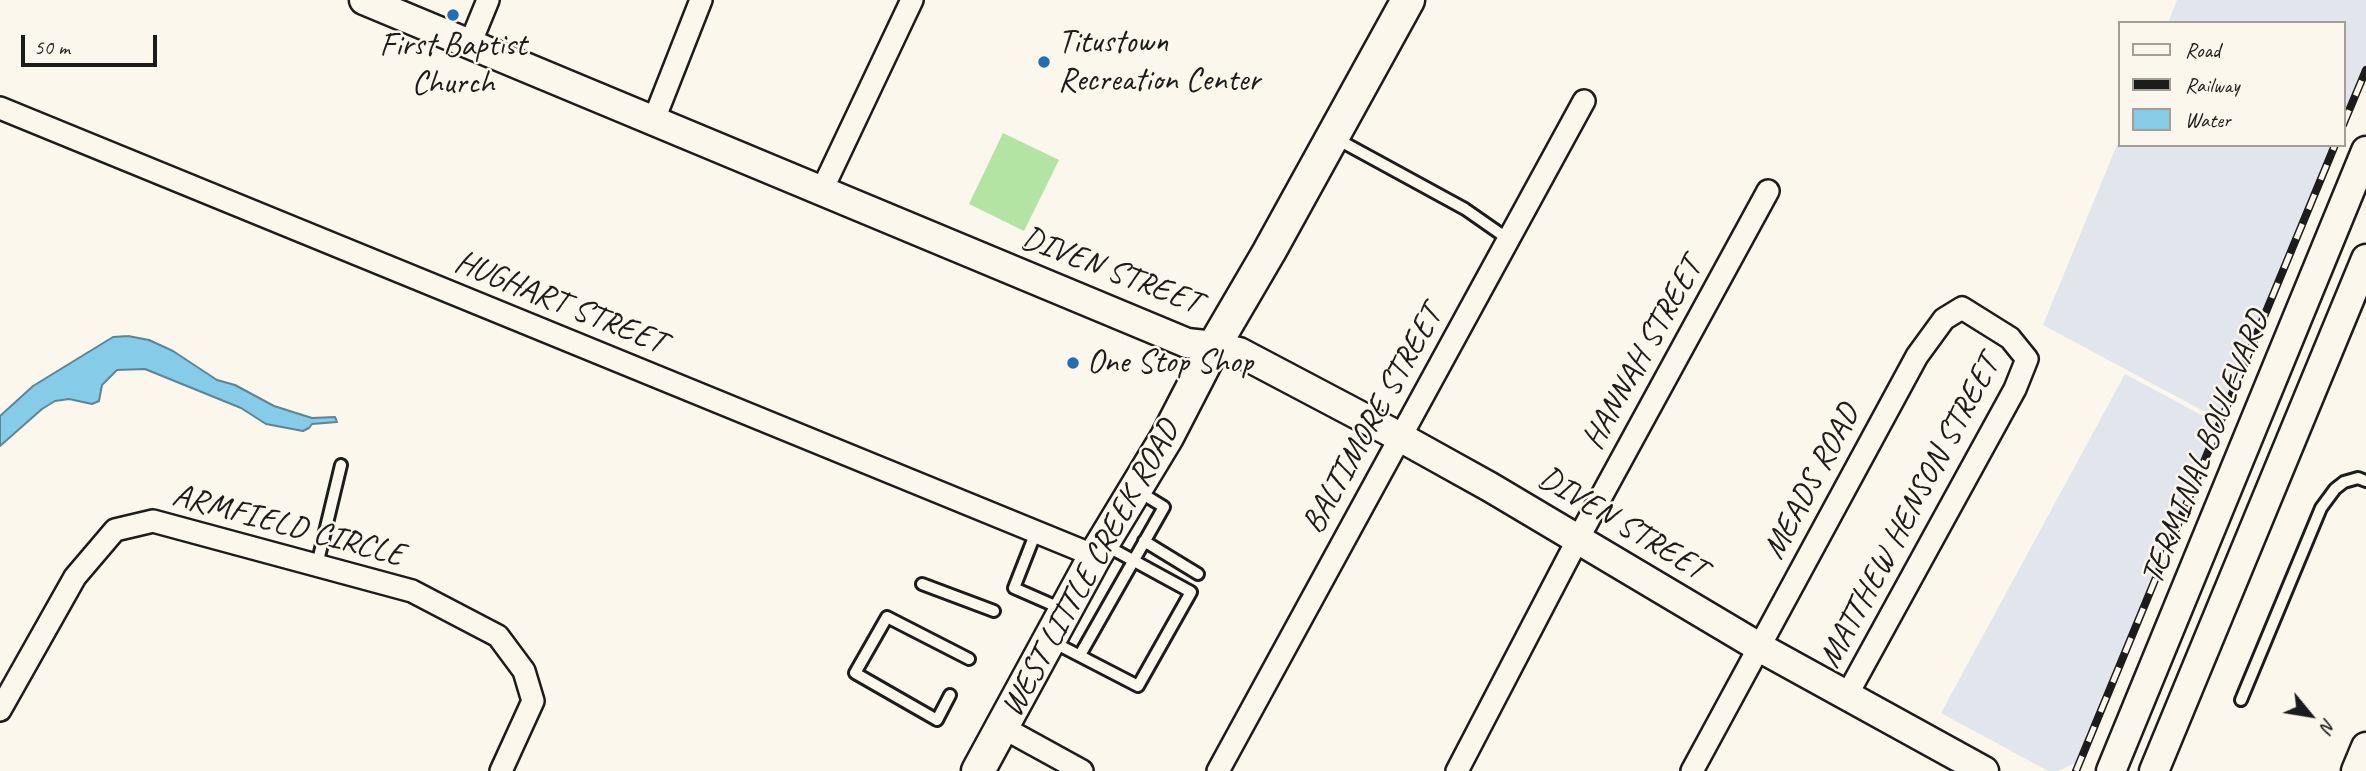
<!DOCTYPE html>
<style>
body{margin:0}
#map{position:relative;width:2366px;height:771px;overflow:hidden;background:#fbf7ec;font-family:Caveat,sans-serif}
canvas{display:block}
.legend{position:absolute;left:2118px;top:21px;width:228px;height:126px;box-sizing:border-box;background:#fbf7ec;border:2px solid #a29f99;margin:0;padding:9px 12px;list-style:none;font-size:21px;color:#1c1c1c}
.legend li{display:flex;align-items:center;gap:14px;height:35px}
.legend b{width:35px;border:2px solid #a29f99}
.north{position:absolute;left:2275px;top:680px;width:70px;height:70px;-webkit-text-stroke:5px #fbf7ec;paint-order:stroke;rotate:120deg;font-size:19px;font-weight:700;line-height:28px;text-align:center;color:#1c1c1c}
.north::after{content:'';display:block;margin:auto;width:24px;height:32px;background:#1c1c1c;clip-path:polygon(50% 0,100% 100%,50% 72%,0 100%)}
.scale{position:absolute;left:21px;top:35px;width:136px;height:32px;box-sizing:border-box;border:4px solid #1c1c1c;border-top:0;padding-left:9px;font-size:21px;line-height:24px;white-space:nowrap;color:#1c1c1c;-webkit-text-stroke:5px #fbf7ec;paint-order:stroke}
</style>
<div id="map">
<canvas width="2366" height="771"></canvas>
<ul class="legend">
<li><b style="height:9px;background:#fbf7ec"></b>Road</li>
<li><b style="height:9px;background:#1c1c1c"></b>Railway</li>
<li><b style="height:19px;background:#86cbe7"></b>Water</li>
</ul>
<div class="north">N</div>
<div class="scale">50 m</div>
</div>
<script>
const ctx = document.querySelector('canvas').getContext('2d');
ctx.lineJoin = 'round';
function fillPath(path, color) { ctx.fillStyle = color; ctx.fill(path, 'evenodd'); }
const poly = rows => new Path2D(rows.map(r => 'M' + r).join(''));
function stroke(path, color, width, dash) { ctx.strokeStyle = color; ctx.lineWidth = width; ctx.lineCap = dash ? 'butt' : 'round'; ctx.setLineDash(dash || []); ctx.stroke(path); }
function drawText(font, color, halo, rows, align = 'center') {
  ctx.font = font + ' Caveat,sans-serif'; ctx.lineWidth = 5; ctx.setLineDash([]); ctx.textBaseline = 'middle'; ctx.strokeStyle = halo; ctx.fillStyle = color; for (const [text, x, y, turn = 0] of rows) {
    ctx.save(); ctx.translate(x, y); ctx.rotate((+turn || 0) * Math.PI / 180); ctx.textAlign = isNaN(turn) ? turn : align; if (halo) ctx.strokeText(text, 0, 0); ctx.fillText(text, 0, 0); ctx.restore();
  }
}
const built = poly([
 [2177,0,2366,0,2366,67,2343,122,2343,23,2168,23],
 [2119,140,2119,145,2333,145,2220,420,2043,325],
 [2125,374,2218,424,2077,762,2058,771,2048,771,1941,713]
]);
const green = poly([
 [1003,133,1059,160,1024,231,969,204]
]);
const water = poly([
 [128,336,149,340,173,351,217,380,235,385,274,406,312,418,335,417,337,422,312,424,309,428,303,431,266,424,241,408,145,369,117,370,102,385,99,401,92,404,69,399,55,401,42,409,0,446,0,416,33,386,113,337,128,336]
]);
const lane = poly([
 [1335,138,1465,209,1508,239],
 [1036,532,1014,588,1062,609],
 [1144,541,1198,574],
 [317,565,341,465],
 [922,584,994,611],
 [1051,641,1138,686,1191,592,1105,545],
 [1080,655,1164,507,1138,491],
 [950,695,937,720,855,673,887,617,969,659],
 [2241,700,2321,508,2335,489,2344,482,2358,478,2366,481]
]);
const street = poly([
 [470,44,488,0],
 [0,108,1095,556],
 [653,122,701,0],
 [821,192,912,0],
 [0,710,75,577,115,530,153,521,412,591,498,636,524,671,533,701,501,771],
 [1002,727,1082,771],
 [1218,771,1584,101],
 [1457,771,1578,539,1768,191],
 [1692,771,1917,356,1944,319,1962,308,2010,338,2027,359,2015,389,1847,695]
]);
const secondary = poly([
 [364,0,1187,343,1214,346,1239,352,1400,437,1490,487,1759,647,1984,771],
 [2111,771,2366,151],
 [2154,771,2366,259],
 [2356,771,2366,747]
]);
const primary = poly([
 [978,771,1095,556,1167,437,1214,346,1269,252,1408,0]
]);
const rail = poly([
 [2343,125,2366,70],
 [2076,771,2335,145]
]);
const markers = [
 [453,15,7,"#1f6fb2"],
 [1044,62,7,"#1f6fb2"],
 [1073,363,7,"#1f6fb2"]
];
const poiNames = [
 ["Titustown",1058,43],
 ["Recreation Center",1058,81],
 ["First Baptist",453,46,"center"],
 ["Church",453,84,"center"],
 ["One Stop Shop",1087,363]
];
const streetNames = [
 ["DIVEN STREET",1111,271,21],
 ["HUGHART STREET",560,303,22],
 ["HANNAH STREET",1643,354,-61],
 ["BALTIMORE STREET",1373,420,-61],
 ["TERMINAL BOULEVARD",2206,448,-68],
 ["MEADS ROAD",1812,482,-62],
 ["MATTHEW HENSON STREET",1910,512,-62],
 ["DIVEN STREET",1622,524,31],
 ["ARMFIELD CIRCLE",288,526,15],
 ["WEST LITTLE CREEK ROAD",1091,569,-61]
];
fillPath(built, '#e2e5eb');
fillPath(green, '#b3e4a4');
fillPath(water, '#86cbe7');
stroke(water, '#5c8596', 2);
stroke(lane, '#1c1c1c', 16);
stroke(street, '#1c1c1c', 26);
stroke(secondary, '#1c1c1c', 33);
stroke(primary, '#1c1c1c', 37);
stroke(lane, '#fbf7ec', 10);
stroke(street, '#fbf7ec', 21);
stroke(secondary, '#fbf7ec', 28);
stroke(primary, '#fbf7ec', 32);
stroke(rail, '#1c1c1c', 8);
stroke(rail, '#fbf7ec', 5, [16]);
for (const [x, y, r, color] of markers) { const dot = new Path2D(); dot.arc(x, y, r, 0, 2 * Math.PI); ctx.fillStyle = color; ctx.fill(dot); stroke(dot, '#fbf7ec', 2.5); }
drawText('33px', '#1c1c1c', '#fbf7ec', poiNames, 'left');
drawText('33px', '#1c1c1c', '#fbf7ec', streetNames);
</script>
